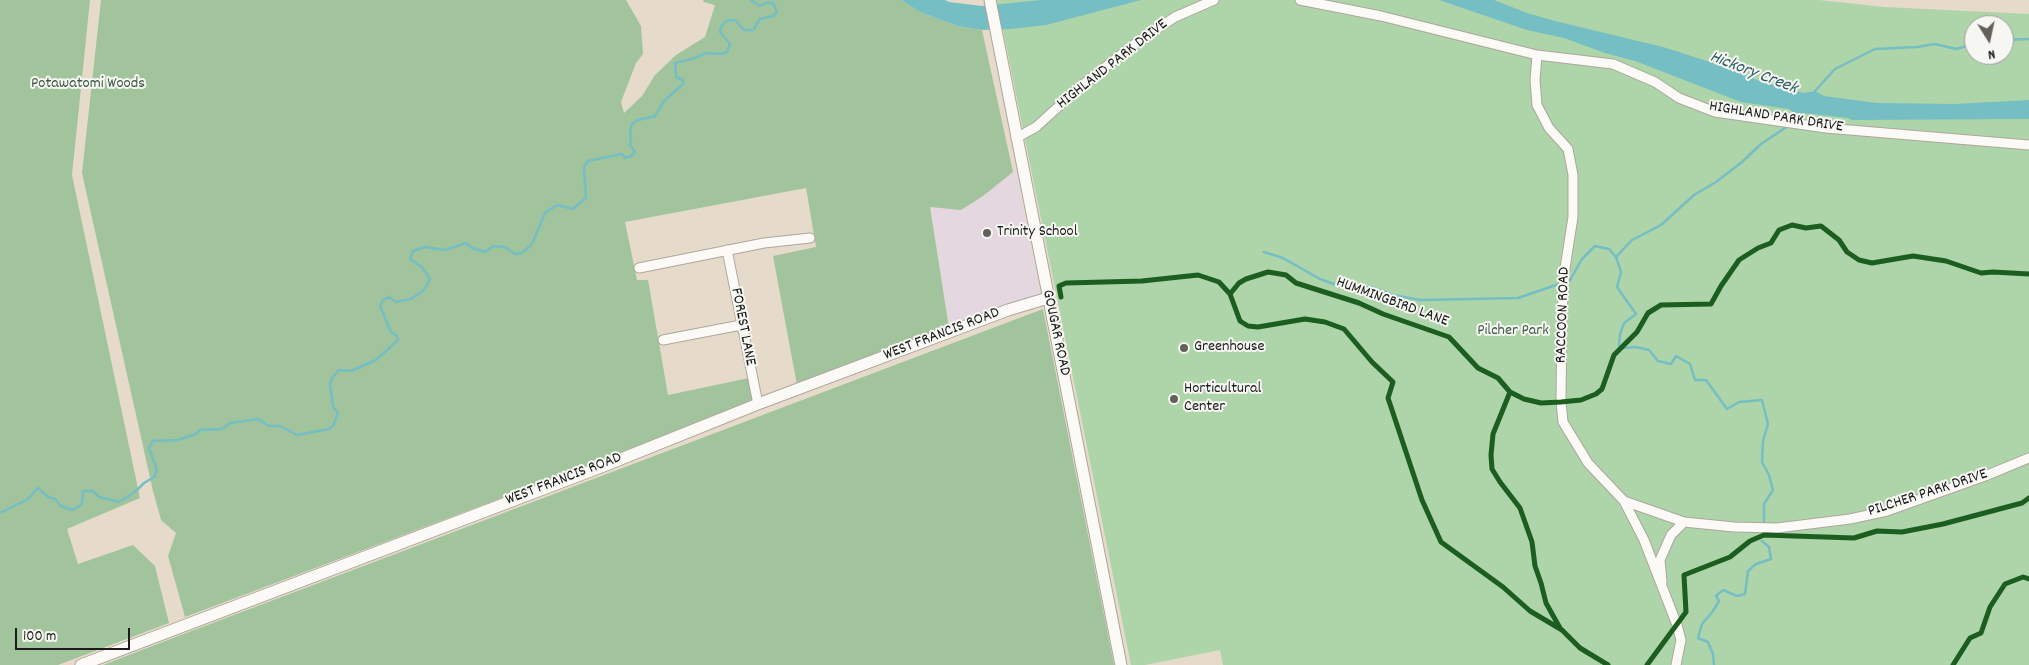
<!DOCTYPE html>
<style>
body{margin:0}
#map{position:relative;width:2029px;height:665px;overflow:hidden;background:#e6dbca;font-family:Dekko,sans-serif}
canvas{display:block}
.north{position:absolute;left:1964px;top:15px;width:50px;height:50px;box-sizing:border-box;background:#f6f6f2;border:1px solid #9f9f9c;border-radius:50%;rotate:170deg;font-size:14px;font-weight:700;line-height:20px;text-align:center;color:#1c1c1c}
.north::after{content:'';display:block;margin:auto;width:18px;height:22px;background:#635f59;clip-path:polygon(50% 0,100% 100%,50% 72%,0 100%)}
.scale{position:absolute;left:15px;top:628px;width:115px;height:22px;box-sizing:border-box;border:2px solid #1c1c1c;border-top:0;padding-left:6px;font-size:15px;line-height:18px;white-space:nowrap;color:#1c1c1c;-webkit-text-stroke:4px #f6f6f2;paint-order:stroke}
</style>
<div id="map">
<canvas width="2029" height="665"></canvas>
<div class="north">N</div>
<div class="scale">100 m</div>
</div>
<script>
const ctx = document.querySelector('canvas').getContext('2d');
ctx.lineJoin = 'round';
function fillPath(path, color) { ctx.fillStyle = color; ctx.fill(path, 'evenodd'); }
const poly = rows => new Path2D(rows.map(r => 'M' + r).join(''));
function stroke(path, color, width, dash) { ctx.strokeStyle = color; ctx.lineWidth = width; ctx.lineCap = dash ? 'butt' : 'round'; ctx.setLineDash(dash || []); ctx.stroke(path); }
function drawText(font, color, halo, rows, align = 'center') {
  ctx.font = font + ' Dekko,sans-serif'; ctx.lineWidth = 4; ctx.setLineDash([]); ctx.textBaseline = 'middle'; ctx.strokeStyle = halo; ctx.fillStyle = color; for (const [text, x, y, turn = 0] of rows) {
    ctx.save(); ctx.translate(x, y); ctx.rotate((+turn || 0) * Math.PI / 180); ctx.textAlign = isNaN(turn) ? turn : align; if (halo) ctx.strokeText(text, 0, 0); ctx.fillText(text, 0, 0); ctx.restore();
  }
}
const built = poly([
 [1016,170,1040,294,949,328,930,207,961,210,983,196]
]);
const green = poly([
 [997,0,1819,0,1884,7,2029,14,2029,665,1223,665,1220,650,1145,665,1131,665],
 [1974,25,2004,25,2004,55,1974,55]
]);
const forest = poly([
 [0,0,90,0,72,175,140,498,67,529,78,564,133,545,155,566,169,623,58,665,0,665],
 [101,0,626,0,641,26,643,54,636,63,621,102,624,113,642,96,655,75,676,55,705,37,715,5,704,2,703,0,901,0,920,12,936,18,958,26,982,30,1013,172,983,196,961,210,930,207,949,328,797,385,773,256,816,247,806,188,625,222,637,280,648,280,668,395,749,378,754,403,185,617,168,556,176,533,161,520,153,491,82,173],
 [1043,309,1114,665,103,665,181,635]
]);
const water = poly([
 [901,0,945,0,949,2,982,6,1041,0,1141,0,1046,25,1010,29,982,30,958,26,936,18,920,12],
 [1439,0,1494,0,1527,13,1555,21,1663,47,1710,62,1765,83,1804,93,1815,91,1824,96,1877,103,1955,104,2029,100,2029,119,1852,120,1848,118,1803,113,1796,114,1789,109,1741,102,1635,61,1605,53,1564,38,1527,30]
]);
const stream = poly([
 [2004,40,2029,39],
 [1815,91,1835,69,1875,49,1917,47,1935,44,1956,49,1974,44],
 [1794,118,1796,114],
 [1264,252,1283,258,1320,279,1342,287,1371,287,1393,295,1420,300,1518,298,1559,284],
 [1616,257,1632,240,1661,225,1694,195,1716,182,1742,162,1761,144,1788,126],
 [1569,282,1582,259,1595,246,1609,249,1616,257,1621,272,1617,287,1636,314,1624,323,1620,334,1619,346],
 [1623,348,1636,347,1649,350,1658,361,1671,364,1676,356,1690,364,1695,380,1706,380,1727,409,1739,402,1762,400,1768,424,1763,441,1762,462,1769,475,1773,490,1764,504,1764,523],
 [0,513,28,499,38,488,48,497,55,499,61,506,73,510,82,504,83,491,93,491,99,497,119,502,135,492,144,483,154,477,157,470,149,448,153,441,178,440,196,434,200,430,222,429,230,423,258,419,269,426,280,426,297,435,329,429,333,426,338,413,333,407,330,385,332,378,339,370,351,371,376,360,398,340,397,336,391,332,380,306,383,300,389,297,396,302,411,299,424,290,430,279,422,267,410,259,413,251,425,247,445,250,466,243,472,248,485,252,493,246,505,247,515,254,522,253,532,244,545,213,557,205,573,209,586,198,584,167,588,161,622,154,625,158,631,156,635,152,630,145,631,138,630,131,632,124,638,120,655,116,664,101,683,84,683,80,676,77,675,63,695,58,706,53,721,54,727,52,730,44,720,32,721,27,726,21,735,20,744,30,753,30,760,19,773,16,777,12,773,3,765,3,760,6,751,0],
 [1714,665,1713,654,1708,642,1698,638,1702,624,1713,611,1719,601,1716,596,1723,590,1737,596,1745,594,1748,571,1756,564,1771,559,1769,547,1762,541]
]);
const minor = poly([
 [1300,0,1381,16,1537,55,1613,64,1655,82,1679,98,1715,112,1826,128,2029,145],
 [1537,55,1535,80,1537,105,1549,128,1568,149,1573,175,1573,217,1565,268,1562,312,1561,402,1563,422,1588,463,1624,501,1684,522],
 [1016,138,1036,127,1081,86,1136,43,1175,17,1214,0],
 [727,250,758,404],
 [639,268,764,243,810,238],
 [663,340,741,325],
 [1624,501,1644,540,1677,625,1681,640,1676,665],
 [1662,582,1660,560,1671,535,1684,522,1734,527,1777,528,1850,519,1887,511,1985,476,2029,458]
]);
const tertiary = poly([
 [990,0,1121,665],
 [81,665,601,467,758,404,1008,310,1048,298]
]);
const cycleway = poly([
 [1230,294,1239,283,1246,279,1268,272,1286,275,1296,283,1359,303,1383,314,1449,337,1478,368,1498,378,1510,392,1524,399,1541,403,1561,402,1581,400,1596,394,1602,389,1614,355,1637,332,1648,313,1661,305,1711,304,1721,286,1739,260,1758,248,1771,243,1779,230,1792,225,1806,228,1821,226,1839,240,1847,252,1859,260,1872,263,1913,256,1946,261,1981,273,1993,272,2029,274],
 [1061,297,1059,286,1066,283,1142,281,1198,275,1219,282,1230,294,1240,321,1248,326,1258,327,1305,319,1325,322,1344,329,1372,362,1393,382,1388,398,1422,500,1441,542,1503,587,1530,611,1562,630,1580,648,1608,665],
 [1510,392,1493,434,1491,455,1492,469,1500,482,1520,508,1532,542,1535,566,1541,583,1546,603,1560,628],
 [1647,665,1686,612,1684,575,1730,557,1750,541,1764,535,1854,538,1877,531,1902,532,1943,524,2022,503,2029,498],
 [1953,665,1970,638,1981,633,1990,607,2005,584,2023,577,2029,579]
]);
const markers = [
 [987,233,5,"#635f59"],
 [1184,348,5,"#635f59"],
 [1174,399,5,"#635f59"]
];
const streetNames = [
 ["HIGHLAND PARK DRIVE",1113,65,-38],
 ["HIGHLAND PARK DRIVE",1776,118,9],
 ["HUMMINGBIRD LANE",1392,303,20],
 ["RACCOON ROAD",1564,315,-88],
 ["FOREST LANE",742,327,79],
 ["GOUGAR ROAD",1055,333,78],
 ["WEST FRANCIS ROAD",942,335,-21],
 ["WEST FRANCIS ROAD",564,480,-21],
 ["PILCHER PARK DRIVE",1928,494,-18]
];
const parkNames = [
 ["Potawatomi Woods",88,85],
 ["Pilcher Park",1513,332]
];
const poiNames = [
 ["Trinity School",997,233],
 ["Greenhouse",1194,348],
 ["Horticultural",1184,390],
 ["Center",1184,408]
];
const waterNames = [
 ["Hickory Creek",1753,74,21]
];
fillPath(built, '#e4d7e0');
fillPath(green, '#aed4a9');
fillPath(forest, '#a1c49d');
fillPath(water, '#75bec3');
stroke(stream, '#75bec3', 2.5);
stroke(minor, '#ada69c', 11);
stroke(tertiary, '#ada69c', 13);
stroke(minor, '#fbfaf7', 9);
stroke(tertiary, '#fbfaf7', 11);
stroke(cycleway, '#1b5e20', 5);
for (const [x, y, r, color] of markers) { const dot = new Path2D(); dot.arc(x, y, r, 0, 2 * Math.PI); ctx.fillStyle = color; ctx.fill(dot); stroke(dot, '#f6f6f2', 2); }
drawText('16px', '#1c1c1c', '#f6f6f2', streetNames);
drawText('16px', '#3f5b44', '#f6f6f2', parkNames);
drawText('16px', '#1c1c1c', '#f6f6f2', poiNames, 'left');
drawText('italic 18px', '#2e6066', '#f6f6f2', waterNames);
</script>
